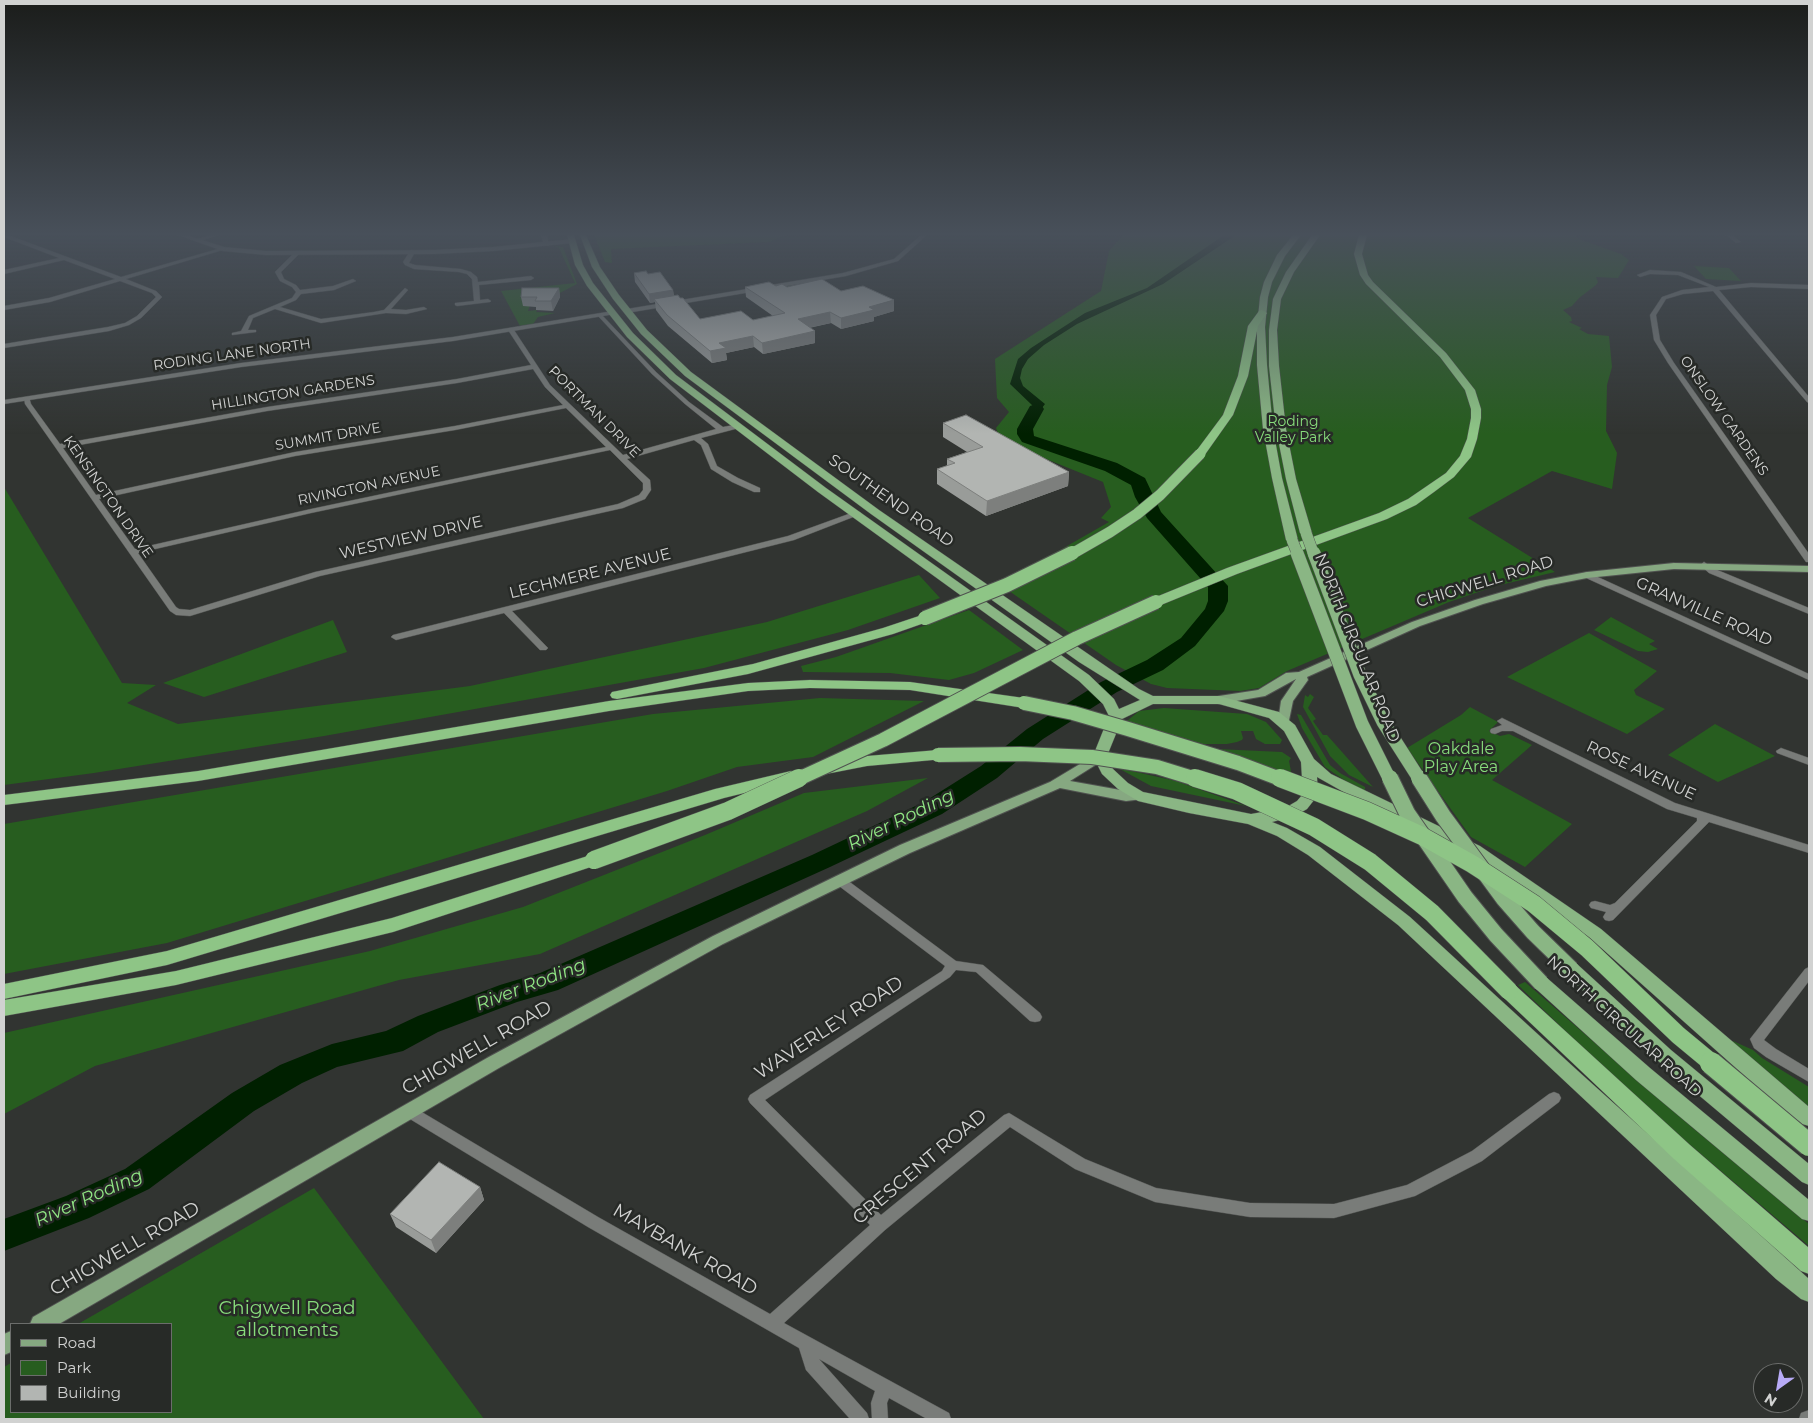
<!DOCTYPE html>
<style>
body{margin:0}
#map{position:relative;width:1813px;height:1423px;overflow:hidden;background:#313431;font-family:Montserrat,sans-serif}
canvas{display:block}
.frame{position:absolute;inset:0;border:5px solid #d1d2d1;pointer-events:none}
.legend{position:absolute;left:10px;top:1323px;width:162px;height:90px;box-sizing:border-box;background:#272a27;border:1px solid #6b6d6b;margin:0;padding:6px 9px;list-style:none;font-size:15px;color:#d1d2d1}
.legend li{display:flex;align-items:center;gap:10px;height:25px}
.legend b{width:25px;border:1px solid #6b6d6b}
.north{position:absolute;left:1753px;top:1363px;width:50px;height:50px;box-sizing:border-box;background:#272a27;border:1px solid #6b6d6b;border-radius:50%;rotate:212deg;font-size:14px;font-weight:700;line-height:20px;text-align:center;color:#d1d2d1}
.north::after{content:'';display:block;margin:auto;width:18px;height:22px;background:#b8abf7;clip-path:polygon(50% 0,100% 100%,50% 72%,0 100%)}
</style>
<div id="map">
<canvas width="1813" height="1423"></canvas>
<div class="frame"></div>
<ul class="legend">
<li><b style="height:6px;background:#86a881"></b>Road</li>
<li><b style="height:14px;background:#275d1f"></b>Park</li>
<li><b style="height:14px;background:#b2b5b2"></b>Building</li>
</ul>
<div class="north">N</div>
</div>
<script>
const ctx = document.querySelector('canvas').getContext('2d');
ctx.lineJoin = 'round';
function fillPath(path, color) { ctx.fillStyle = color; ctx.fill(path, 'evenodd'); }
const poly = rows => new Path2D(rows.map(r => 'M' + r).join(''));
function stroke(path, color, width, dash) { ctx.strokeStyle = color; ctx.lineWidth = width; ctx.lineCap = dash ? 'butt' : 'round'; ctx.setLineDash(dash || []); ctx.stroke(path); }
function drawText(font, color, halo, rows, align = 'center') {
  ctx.font = font + ' Montserrat,sans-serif'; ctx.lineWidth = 5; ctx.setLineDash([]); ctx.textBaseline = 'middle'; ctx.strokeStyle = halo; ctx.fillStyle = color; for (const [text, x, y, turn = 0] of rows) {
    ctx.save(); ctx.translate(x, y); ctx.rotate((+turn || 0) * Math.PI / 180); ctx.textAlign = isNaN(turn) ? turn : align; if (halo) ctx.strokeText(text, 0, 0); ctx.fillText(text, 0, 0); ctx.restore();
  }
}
const green = poly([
 [594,235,786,235,769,242,611,249,612,263,605,262],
 [1123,235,1575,235,1579,239,1621,254,1629,260,1618,278,1596,277,1598,282,1596,285,1579,298,1572,306,1563,310,1571,317,1572,321,1569,322,1582,328,1579,329,1588,334,1609,336,1612,367,1607,385,1606,431,1617,453,1612,489,1552,471,1468,518,1555,572,1496,586,1449,602,1287,671,1259,688,1240,691,1167,688,1151,684,1116,665,996,582,1060,550,1109,522,1101,518,1111,507,1103,482,1019,448,999,436,996,428,1009,412,997,398,995,359,1101,291,1109,251],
 [554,246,563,247,577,284,556,295,533,296,528,311,537,310,536,312,555,313,538,317,533,324,520,326,501,291,575,283,559,248],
 [1694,266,1729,268,1741,281,1706,279],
 [4,487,122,683,156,685,127,703,178,724,470,686,767,622,919,575,940,598,848,630,704,668,324,736,94,773,4,785],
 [969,610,1023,650,974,673,949,680,890,673,803,672,801,666,836,657],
 [1611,617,1655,641,1649,644,1658,649,1648,652,1638,651,1594,630],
 [333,620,347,652,204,697,163,683],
 [1589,633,1657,671,1634,690,1636,695,1665,709,1627,734,1507,677],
 [1310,694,1314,697,1308,708,1316,719,1313,721,1323,735,1327,735,1373,787,1349,775,1330,756,1303,707,1305,695,1308,697],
 [820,698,924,701,813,757,737,767,667,791,167,943,4,974,4,824,653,714],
 [1470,707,1498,722,1489,731,1500,736,1509,734,1532,745,1492,780,1572,824,1525,867,1471,837,1407,748,1461,715],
 [1164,708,1247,714,1266,722,1282,740,1280,744,1265,744,1256,739,1253,731,1241,731,1243,738,1242,740,1237,742,1227,744,1202,744,1127,721,1139,711],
 [1297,714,1301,715,1330,765,1340,773,1365,787,1365,792,1347,782,1325,767,1302,728],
 [1715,724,1775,756,1718,782,1668,755],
 [1217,749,1282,752,1291,758,1289,761,1292,776],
 [1118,768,1176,781,1246,806,1151,786],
 [928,778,867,811,540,954,399,980,95,1066,4,1114,4,1033,370,951,523,907,705,835,804,793],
 [1525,982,1693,1128,1809,1224,1809,1246,1662,1121,1588,1053,1518,985],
 [1733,1041,1753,1050,1762,1058,1809,1087,1809,1110,1729,1044],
 [314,1188,484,1419,4,1419,4,1367,11,1363,11,1412,171,1412,171,1324,78,1324]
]);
const water = poly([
 [1224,235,1236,235,1163,284,1077,324,1044,345,1028,359,1022,369,1020,378,1023,386,1045,404,1038,413,1031,428,1031,434,1022,439,1019,429,1033,406,1010,384,1018,359,1031,348,1085,313,1147,288]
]);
const river = poly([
 [1036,404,1042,406,1044,409,1033,429,1034,436,1117,463,1145,478,1161,512,1228,586,1228,601,1224,611,1195,646,1163,670,1117,692,1043,739,997,778,942,814,830,867,558,990,517,1002,438,1032,403,1051,337,1067,302,1083,254,1111,149,1189,89,1218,4,1251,4,1219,66,1196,125,1169,232,1093,280,1065,332,1044,386,1031,418,1016,500,985,540,973,812,855,924,802,981,766,1027,729,1101,682,1147,660,1181,638,1205,609,1208,601,1208,587,1147,518,1135,497,1131,485,1105,471,1022,442,1017,434,1017,429,1030,406,1036,404]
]);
const minor = poly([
 [4,235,8,235,121,277,221,248,226,249,126,279,156,291,162,297,141,318,129,325,109,331,4,348,4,344,108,327,125,323,137,316,156,297,152,293,120,281,50,302,4,310,4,306,49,298,115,279,64,260,4,274,4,270,59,258,4,237,4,235],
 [211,235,219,235,197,242,194,240,211,235],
 [541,235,547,235,549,246,544,245,541,235],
 [1726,235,1732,235,1741,242,1736,243,1726,235],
 [412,250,415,252,409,263,415,265,461,269,471,272,477,277,478,282,531,276,534,278,531,280,479,285,480,300,488,299,491,301,490,302,457,306,455,305,455,303,474,301,472,279,467,274,459,272,414,269,405,265,403,262,410,251,412,250],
 [295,252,300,253,281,272,284,279,296,285,300,290,333,286,353,279,356,281,334,290,301,294,296,300,280,307,321,319,374,312,384,310,405,288,408,290,391,309,406,310,424,307,427,309,406,314,386,313,321,323,275,309,253,318,248,330,256,330,256,332,232,335,232,333,241,331,249,316,292,298,296,292,292,287,280,281,275,272,295,252],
 [1650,270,1681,272,1716,287,1751,283,1809,285,1809,289,1751,287,1719,290,1809,397,1809,403,1807,402,1713,291,1683,294,1666,299,1656,315,1660,340,1674,363,1809,554,1809,562,1806,562,1668,363,1654,340,1650,315,1662,297,1682,290,1709,287,1678,275,1650,274,1640,277,1637,275,1650,270],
 [601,314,656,372,689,402,723,427,739,424,739,428,701,438,708,444,717,466,738,478,760,488,760,492,754,492,732,482,711,469,701,445,694,440,627,459,650,480,651,490,645,499,623,508,320,576,190,616,176,615,170,611,25,404,24,398,29,397,31,404,60,444,267,407,457,379,531,365,508,330,511,328,514,330,550,385,623,455,716,429,685,404,652,374,599,317,598,316,601,314],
 [533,369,545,387,563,405,455,426,295,452,96,495,63,448,267,411,457,383,533,369],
 [566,408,606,447,311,509,135,549,99,499,295,456,455,430,566,408],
 [610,450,643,483,643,490,639,495,618,504,315,572,190,610,179,609,176,607,138,553,311,513,610,450],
 [854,512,860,512,861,514,794,540,512,611,546,646,548,648,546,650,540,650,504,613,396,640,391,637,393,635,788,536,854,512],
 [1704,562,1715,569,1809,608,1809,614,1709,573,1700,565,1704,562],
 [1587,572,1809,674,1809,680,1584,577,1583,575,1584,573,1587,572],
 [1502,718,1675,803,1809,845,1809,853,1709,822,1613,920,1609,921,1605,920,1603,917,1606,912,1591,908,1589,905,1591,902,1595,901,1610,905,1615,903,1697,821,1697,818,1667,809,1513,731,1502,731,1495,734,1491,733,1490,731,1491,729,1502,725,1497,721,1502,718],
 [1781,748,1809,758,1809,765,1777,753,1776,751,1781,748],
 [839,876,843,877,956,961,983,965,1040,1013,1042,1017,1040,1021,1035,1022,1030,1021,976,972,956,970,950,977,765,1100,881,1215,1004,1115,1009,1113,1085,1159,1156,1188,1250,1203,1334,1204,1407,1185,1472,1151,1549,1094,1554,1092,1559,1094,1561,1098,1559,1102,1482,1161,1415,1196,1334,1218,1250,1217,1155,1202,1075,1169,1010,1127,885,1230,784,1323,949,1413,951,1419,927,1419,889,1398,887,1403,888,1419,872,1419,871,1403,875,1391,819,1359,867,1413,869,1419,850,1419,806,1370,799,1348,588,1227,405,1116,403,1112,405,1108,410,1106,415,1108,598,1217,770,1314,870,1225,750,1103,748,1099,750,1095,942,971,945,966,835,883,833,880,835,877,839,876],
 [1809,967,1809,981,1764,1040,1776,1049,1809,1069,1809,1082,1766,1057,1754,1048,1750,1039,1805,969,1809,967],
 [1809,1410,1809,1419,1799,1419,1801,1413,1809,1410]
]);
const tertiary = poly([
 [178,235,186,235,224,247,266,251,434,250,493,247,572,239,575,241,572,243,493,251,434,254,266,255,223,251,178,235],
 [921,235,927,235,898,261,846,276,627,313,624,311,627,309,843,273,894,259,921,235],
 [613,311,615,312,615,314,453,341,241,367,4,404,4,400,241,363,453,337,613,311]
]);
const primary = poly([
 [1674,563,1809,566,1809,572,1674,569,1587,578,1546,586,1483,604,1420,626,1307,677,1308,680,1293,701,1288,725,1280,725,1278,722,1281,701,1296,679,1265,696,1219,704,1213,700,1219,696,1258,690,1286,673,1299,672,1412,622,1475,600,1540,581,1587,572,1674,563],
 [1100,752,1105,753,1107,756,1105,759,1070,781,1126,791,1138,791,1143,793,1145,796,1143,799,1126,801,1060,788,910,853,723,944,499,1068,59,1324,30,1324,33,1317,487,1058,713,936,900,845,1050,782,1100,752],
 [11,1331,11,1352,4,1355,4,1334,11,1331]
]);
const trunk = poly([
 [567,235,574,235,583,265,593,283,633,333,676,375,826,488,1089,675,1114,699,1119,709,1140,700,1079,662,871,514,685,376,641,334,613,299,592,267,580,235,586,235,600,267,619,295,647,330,691,372,879,510,1139,689,1153,696,1219,696,1279,712,1295,725,1314,759,1331,774,1480,846,1601,929,1809,1107,1809,1126,1802,1124,1774,1102,1589,937,1468,854,1356,799,1317,777,1318,795,1307,809,1295,816,1272,822,1287,828,1320,847,1410,917,1578,1071,1809,1279,1809,1302,1801,1299,1776,1279,1398,925,1308,855,1277,836,1248,824,1189,813,1138,801,1118,789,1102,774,1093,756,1109,716,1103,704,1079,681,818,492,670,379,627,337,587,286,575,265,567,235],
 [1153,704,1219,704,1269,718,1284,731,1301,762,1303,794,1297,801,1285,808,1251,814,1143,792,1128,783,1113,769,1107,756,1122,719,1153,704],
 [1293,235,1301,235,1285,256,1272,282,1268,297,1265,327,1267,365,1273,429,1282,478,1298,540,1292,543,1286,540,1272,478,1263,429,1257,365,1257,327,1260,297,1264,282,1277,255,1293,235],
 [1312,235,1320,235,1294,272,1281,299,1277,330,1279,366,1286,429,1296,479,1312,533,1306,536,1300,533,1286,479,1276,429,1269,366,1269,330,1273,299,1286,272,1312,235],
 [1571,962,1577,964,1671,1050,1809,1164,1809,1185,1802,1182,1657,1060,1565,974,1562,969,1565,964,1571,962],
 [1541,976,1547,978,1650,1068,1809,1200,1809,1221,1802,1219,1636,1080,1535,988,1532,983,1535,978,1541,976]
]);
const motorway = poly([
 [1359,235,1367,235,1362,254,1368,275,1373,282,1446,353,1475,390,1481,409,1481,418,1477,439,1471,457,1454,477,1434,492,1416,505,1387,519,1237,574,1161,605,1151,605,1149,602,1151,599,1227,568,1379,513,1408,499,1446,473,1460,456,1467,439,1471,418,1471,409,1465,390,1440,357,1366,284,1360,275,1354,254,1359,235],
 [1262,310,1267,313,1258,326,1248,376,1233,415,1204,456,1196,456,1194,454,1223,415,1238,376,1248,326,1259,311,1262,310],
 [925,614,932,618,930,621,893,634,748,674,617,699,612,698,610,695,612,692,617,691,753,664,883,628,925,614],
 [810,680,910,682,1024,698,1029,700,1031,703,1029,706,1024,708,910,690,810,688,748,691,609,711,198,781,4,805,4,795,198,771,609,701,748,683,810,680],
 [938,750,944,751,946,755,944,759,867,766,826,774,820,773,818,769,820,765,826,764,867,756,938,750],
 [791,771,797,772,799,776,797,780,724,798,167,965,4,999,4,984,167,951,715,789,791,771],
 [594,854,600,856,603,860,600,864,393,932,176,985,4,1016,4,1000,176,971,392,918,594,854],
 [1509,983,1516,986,1690,1145,1809,1248,1809,1274,1801,1271,1674,1159,1502,996,1499,991,1502,986,1509,983]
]);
const trunkBridgeFar2 = poly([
 [1306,533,1314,555],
 [1292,540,1298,555]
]);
const trunkBridgeFar1 = poly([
 [1297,553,1362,724,1390,780],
 [1314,553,1360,675,1383,722,1420,780]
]);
const trunkBridge = poly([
 [1390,778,1407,813,1465,897,1496,935,1541,983],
 [1419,778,1443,816,1504,899,1533,932,1571,969]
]);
const motorwayBridgeFar3 = poly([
 [1070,555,1110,532,1137,514,1160,495,1200,454]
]);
const motorwayBridgeFar2 = poly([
 [925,618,1007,585,1072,553],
 [1024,703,1073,713,1128,729,1238,763,1283,780],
 [938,755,1020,754,1092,757,1157,767,1199,780],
 [796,780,883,740,1077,638,1156,602]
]);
const motorwayBridgeFar1 = poly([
 [1195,778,1237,791,1314,827,1370,862,1432,913,1509,991],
 [1280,778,1367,811,1422,836,1472,864,1534,904,1587,948,1678,1035,1713,1064],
 [594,860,728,811,799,778]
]);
const motorwayBridge = poly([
 [1711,1063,1809,1145]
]);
const wall = poly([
 [634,273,648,274,673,290,674,296,680,298,700,319,753,320,773,316,746,297,745,287,776,286,787,287,841,291,894,311,874,317,874,321,841,329,831,323,809,328,815,343,763,354,754,347,726,353,727,360,712,363,668,326,656,310,655,302,650,303,635,282],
 [559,288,560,297,553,311,536,310,536,307,523,306,521,297],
 [943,423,1069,472,1068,486,986,516,937,484,937,469,947,466,947,459,967,452,943,437],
 [480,1187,484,1200,436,1253,396,1227,390,1214]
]);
const shadedWall = poly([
 [559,288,560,297,553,311,551,301],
 [673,290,674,299,654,299,655,302,650,303,649,294],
 [894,300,894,311,874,317,874,321,841,329,841,318,869,307],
 [830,312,831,323,798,330,798,319],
 [815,331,815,343,763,354,762,343],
 [753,336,754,347,726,353,727,360,712,363,710,351,719,343],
 [1069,472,1068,486,986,516,987,501],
 [480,1187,484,1200,436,1253,431,1240]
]);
const building = poly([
 [646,271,648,274,660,272,673,290,649,294,634,273,646,271],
 [822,279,841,291,863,286,894,300,869,307,874,310,841,318,830,312,798,319,815,331,762,343,753,336,719,343,726,348,710,351,667,315,654,299,678,295,680,298,683,298,700,319,741,311,753,320,785,313,745,287,769,282,776,286,782,284,787,287,822,279],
 [522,288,559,288,551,301,535,301,537,297,521,297,522,288],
 [966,415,1069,472,987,501,937,469,955,463,947,459,983,447,943,423,966,415],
 [439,1162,480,1187,431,1240,390,1214,439,1162]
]);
const farStreetnames = [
 ["RODING LANE NORTH",232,355,-8],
 ["HILLINGTON GARDENS",293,393,-9],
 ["PORTMAN DRIVE",594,412,45],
 ["ONSLOW GARDENS",1724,416,55],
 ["SUMMIT DRIVE",328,437,-10],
 ["RIVINGTON AVENUE",369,486,-12],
 ["KENSINGTON DRIVE",108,497,55]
];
const farParknames = [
 ["Roding",1293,422],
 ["Valley Park",1293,438]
];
const streetNames = [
 ["SOUTHEND ROAD",891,501,35],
 ["WESTVIEW DRIVE",411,538,-13],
 ["LECHMERE AVENUE",590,574,-14],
 ["CHIGWELL ROAD",1485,582,-17],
 ["GRANVILLE ROAD",1704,612,24],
 ["NORTH CIRCULAR ROAD",1357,648,68],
 ["ROSE AVENUE",1641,771,25],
 ["NORTH CIRCULAR ROAD",1624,1027,42]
];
const parkNames = [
 ["Oakdale",1461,749],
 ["Play Area",1461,767]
];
const waterNames = [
 ["River Roding",901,820,-26],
 ["River Roding",531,985,-21],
 ["River Roding",89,1198,-24]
];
const nearStreetnames = [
 ["WAVERLEY ROAD",829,1028,-33],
 ["CHIGWELL ROAD",477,1048,-30],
 ["CRESCENT ROAD",920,1167,-40],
 ["CHIGWELL ROAD",125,1249,-30],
 ["MAYBANK ROAD",685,1250,30]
];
const nearParknames = [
 ["Chigwell Road",287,1308],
 ["allotments",287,1330]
];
fillPath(green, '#275d1f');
fillPath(water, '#002000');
fillPath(river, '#002000');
stroke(minor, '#505250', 1);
stroke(tertiary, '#505250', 1);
stroke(primary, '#505250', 2);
stroke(trunk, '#505250', 1);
stroke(motorway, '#505250', 1);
fillPath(minor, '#797c79');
fillPath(tertiary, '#797c79');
fillPath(primary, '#86a881');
fillPath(trunk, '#8ab684');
fillPath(motorway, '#8ec586');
stroke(trunkBridgeFar2, '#505250', 12, []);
stroke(trunkBridgeFar1, '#505250', 14, []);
stroke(trunkBridge, '#505250', 18, []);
stroke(motorwayBridgeFar3, '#505250', 12, []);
stroke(motorwayBridgeFar2, '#505250', 16, []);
stroke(motorwayBridgeFar1, '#505250', 19, []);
stroke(motorwayBridge, '#505250', 24, []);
stroke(trunkBridgeFar2, '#8ab684', 11);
stroke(trunkBridgeFar1, '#8ab684', 13);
stroke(trunkBridge, '#8ab684', 16);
stroke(motorwayBridgeFar3, '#8ec586', 11);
stroke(motorwayBridgeFar2, '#8ec586', 14);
stroke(motorwayBridgeFar1, '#8ec586', 18);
stroke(motorwayBridge, '#8ec586', 22);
fillPath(wall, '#999c99');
fillPath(shadedWall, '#7d7f7d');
fillPath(building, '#b2b5b2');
stroke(building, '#7d7f7d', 1);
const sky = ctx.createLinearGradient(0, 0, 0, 434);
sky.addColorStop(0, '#1b1d1b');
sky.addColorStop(0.54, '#48505a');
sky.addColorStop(1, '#48505a00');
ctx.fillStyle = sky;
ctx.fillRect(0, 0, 1813, 434);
drawText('14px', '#d1d2d1', '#272a27', farStreetnames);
drawText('14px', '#87dc7b', '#272a27', farParknames);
drawText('16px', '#d1d2d1', '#272a27', streetNames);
drawText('16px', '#87dc7b', '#272a27', parkNames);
drawText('italic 18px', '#90e684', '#272a27', waterNames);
drawText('19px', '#d1d2d1', '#272a27', nearStreetnames);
drawText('19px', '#87dc7b', '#272a27', nearParknames);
</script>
